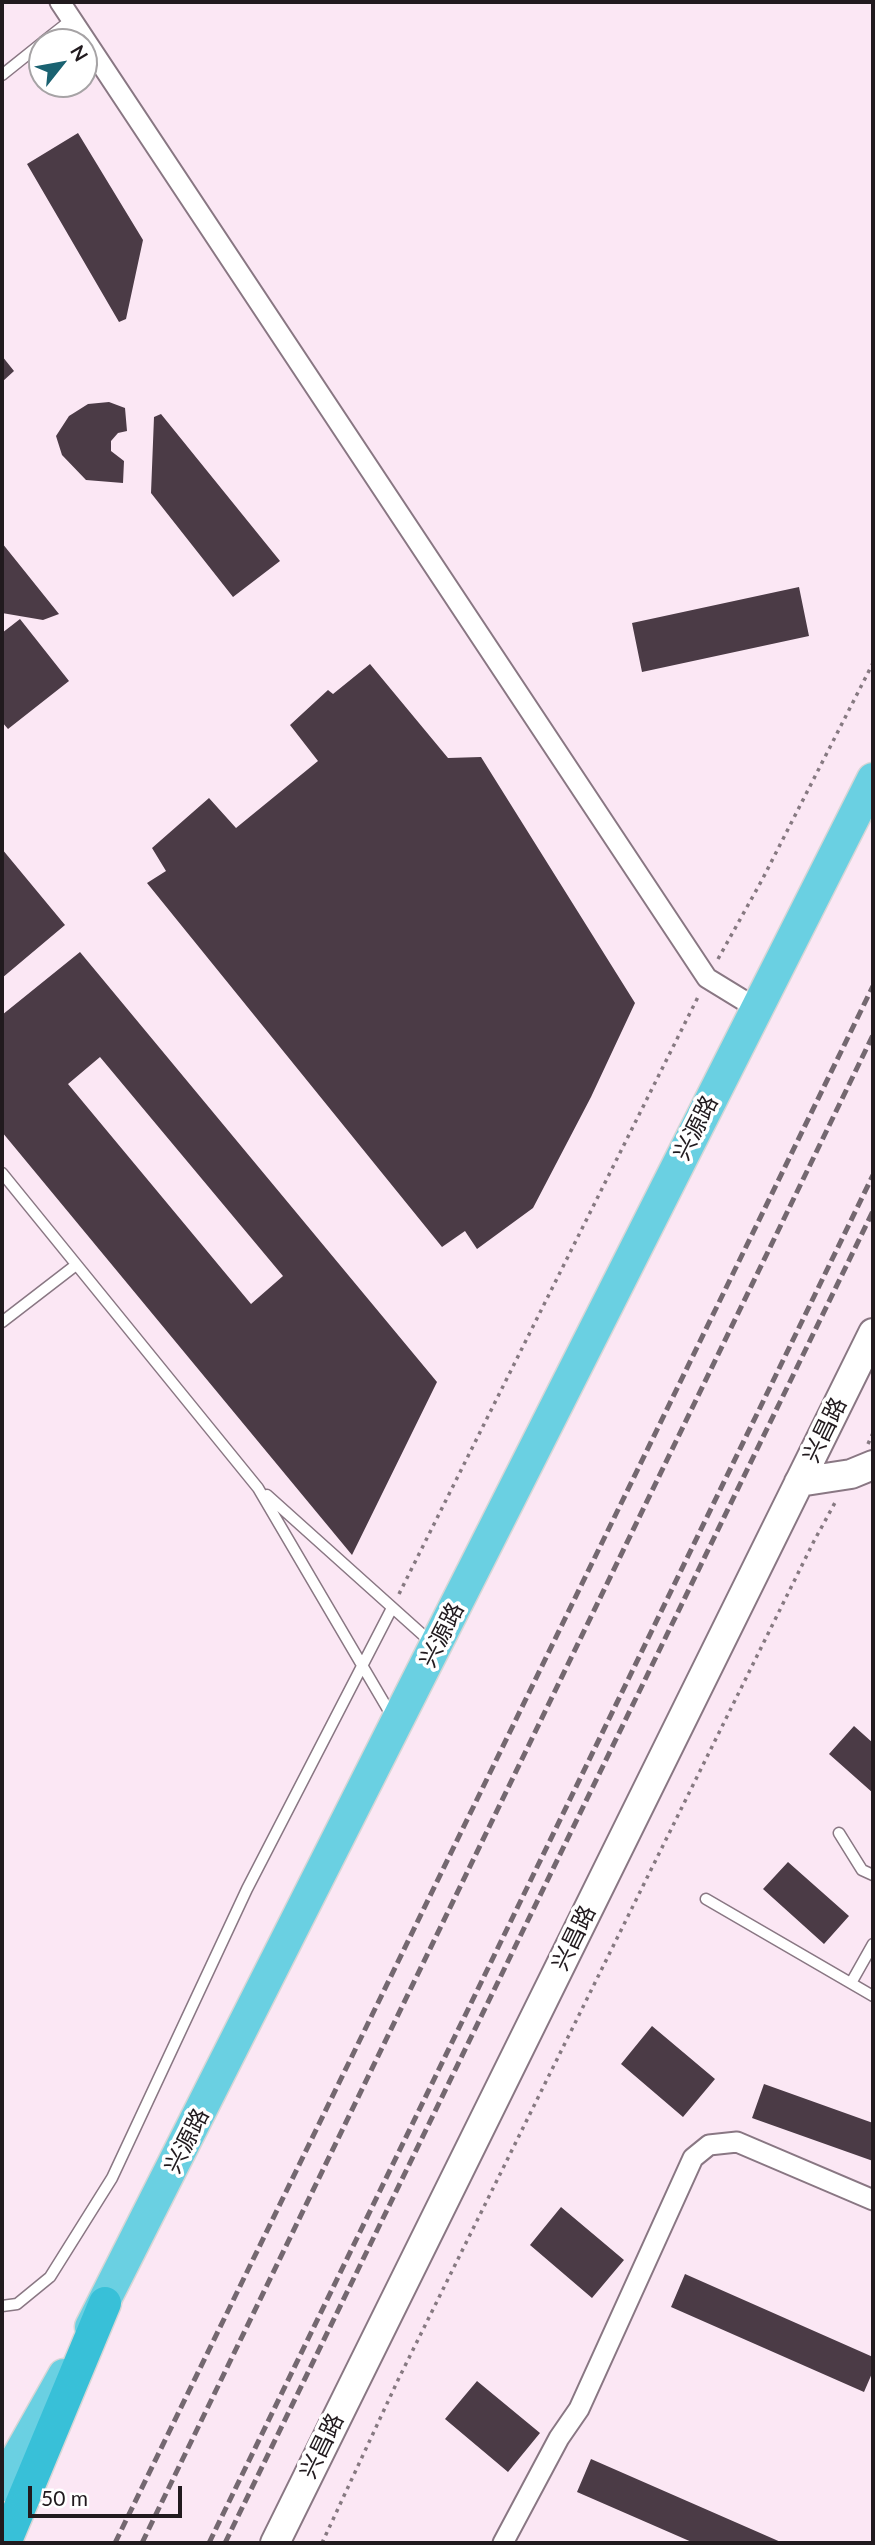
<!DOCTYPE html>
<meta charset="utf-8">
<style>
body{margin:0}
#map{position:relative;width:875px;height:2545px;overflow:hidden;background:#fbe7f4;font-family:Lato,sans-serif}
canvas{display:block}
.frame{position:absolute;inset:0;border:4px solid #211a1e;pointer-events:none}
.north{position:absolute;left:28px;top:28px;width:70px;height:70px;box-sizing:border-box;background:#fff;border:2px solid #a6a3a5;border-radius:50%;rotate:59deg;font-size:19px;font-weight:700;line-height:28px;text-align:center;color:#211a1e}
.north::after{content:'';display:block;margin:auto;width:24px;height:32px;background:#1a6271;clip-path:polygon(50% 0,100% 100%,50% 72%,0 100%)}
.scale{position:absolute;left:28px;top:2486px;width:154px;height:32px;box-sizing:border-box;border:4px solid #211a1e;border-top:0;padding-left:9px;font-size:21px;line-height:24px;white-space:nowrap;color:#211a1e;-webkit-text-stroke:5px #fff;paint-order:stroke}
</style>
<div id="map">
<canvas width="875" height="2545"></canvas>
<div class="frame"></div>
<div class="north">N</div>
<div class="scale">50 m</div>
</div>
<script>
const ctx = document.querySelector('canvas').getContext('2d');
ctx.lineJoin = 'round';
function fillPath(path, color) { ctx.fillStyle = color; ctx.fill(path, 'evenodd'); }
const poly = rows => new Path2D(rows.map(r => 'M' + r).join(''));
function stroke(path, color, width, dash) { ctx.strokeStyle = color; ctx.lineWidth = width; ctx.lineCap = dash ? 'butt' : 'round'; ctx.setLineDash(dash || []); ctx.stroke(path); }
function drawText(font, color, halo, rows, align = 'center') {
  ctx.font = font + ' Lato,"Noto Sans SC",sans-serif'; ctx.lineWidth = 7; ctx.setLineDash([]); ctx.textBaseline = 'middle'; ctx.strokeStyle = halo; ctx.fillStyle = color; for (const [text, x, y, turn = 0] of rows) {
    ctx.save(); ctx.translate(x, y); ctx.rotate((+turn || 0) * Math.PI / 180); ctx.textAlign = isNaN(turn) ? turn : align; if (halo) ctx.strokeText(text, 0, 0); ctx.fillText(text, 0, 0); ctx.restore();
  }
}
const building = poly([
 [78,133,143,240,126,319,119,322,27,164],
 [2,356,14,371,2,382],
 [109,402,125,408,127,431,118,433,111,441,111,451,124,461,123,483,86,480,62,455,56,436,69,416,88,404],
 [161,414,280,561,233,597,151,493,154,417],
 [2,543,59,614,43,620,2,613],
 [799,587,809,636,642,672,632,623],
 [20,619,69,681,8,729,2,722,2,633],
 [370,664,448,758,481,757,635,1003,591,1097,533,1208,477,1249,465,1231,442,1247,147,883,166,871,152,848,209,798,236,828,318,761,290,725,328,690,333,694],
 [2,849,65,925,2,978],
 [80,952,437,1382,352,1555,2,1132,2,1015],
 [100,1057,283,1276,251,1304,68,1084],
 [854,1726,873,1743,873,1793,829,1754],
 [788,1862,849,1916,824,1944,763,1889],
 [652,2026,715,2079,683,2117,621,2064],
 [764,2084,873,2123,873,2161,752,2118],
 [561,2207,624,2260,592,2298,530,2245],
 [685,2274,873,2357,873,2371,864,2392,671,2307],
 [477,2381,540,2433,508,2472,445,2419],
 [591,2459,783,2543,694,2543,577,2492]
]);
const path = poly([
 [718,959,762,880,873,663],
 [868,1444,873,1433],
 [399,1594,698,997],
 [322,2543,398,2380,814,1541,837,1499]
]);
const service = poly([
 [43,42,71,20],
 [2,75,42,43],
 [2,1173,258,1488,393,1718],
 [2,1322,76,1265],
 [267,1495,433,1644],
 [839,1833,862,1870,873,1875],
 [706,1899,873,1996],
 [851,1983,873,1944],
 [2,2306,17,2304,50,2277,112,2178,247,1889,392,1608]
]);
const minor = poly([
 [60,2,707,978,756,1008],
 [503,2543,559,2438,579,2409,693,2158,709,2145,737,2142,873,2200]
]);
const secondary = poly([
 [799,1482,851,1474,873,1465],
 [275,2543,873,1333]
]);
const primary = poly([
 [91,2327,873,779],
 [2,2485,64,2375]
]);
const trunk = poly([
 [5,2543,105,2303]
]);
const rail = poly([
 [115,2543,873,986],
 [142,2543,873,1035],
 [209,2543,873,1175],
 [225,2543,873,1211]
]);
const streetNames = [
 ["兴源路",696,1128,-63],
 ["兴昌路",825,1430,-64],
 ["兴源路",442,1635,-63],
 ["兴昌路",574,1938,-64],
 ["兴源路",187,2141,-63],
 ["兴昌路",322,2446,-64]
];
fillPath(building, '#4b3b46');
stroke(service, '#897783', 13);
stroke(minor, '#897783', 23);
stroke(secondary, '#897783', 32);
stroke(primary, '#d7d6d6', 35);
stroke(trunk, '#d7d6d6', 35);
stroke(path, '#867981', 3.5, [3.5, 5]);
stroke(service, '#fff', 10);
stroke(minor, '#fff', 19);
stroke(secondary, '#fff', 28);
stroke(primary, '#6ad0e2', 32);
stroke(trunk, '#38c0d8', 32);
stroke(rail, '#746870', 5, [10, 5]);
drawText('23px', '#211a1e', '#fff', streetNames);
</script>
